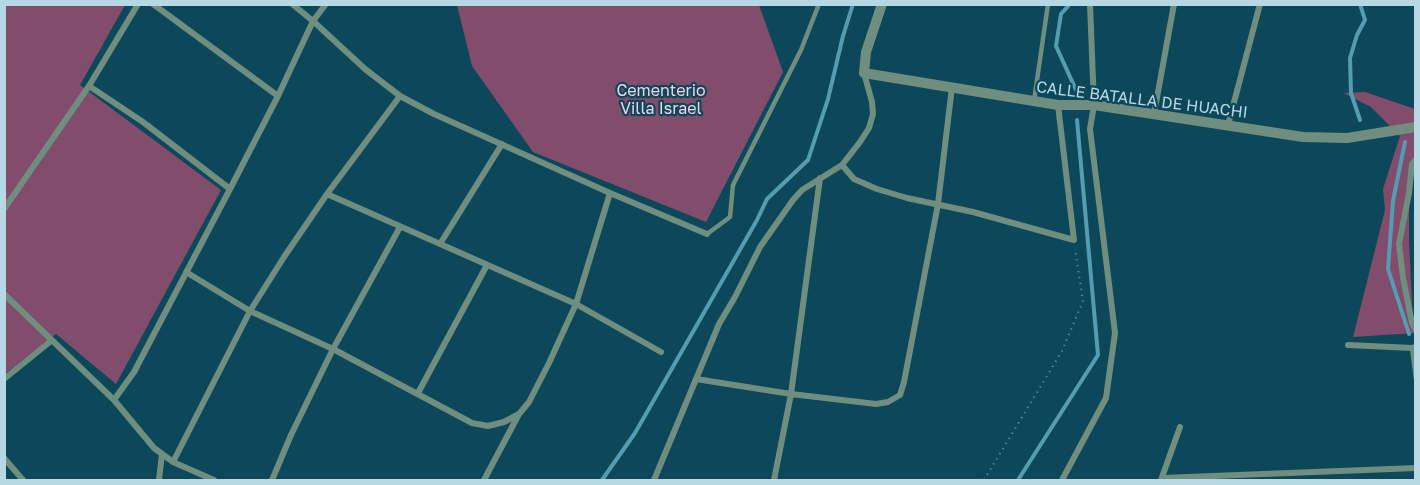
<!DOCTYPE html>
<style>
body{margin:0}
#map{position:relative;width:1420px;height:485px;overflow:hidden;background:#0d485a;font-family:"Golos Text",sans-serif}
canvas{display:block}
.frame{position:absolute;inset:0;border:6px solid #b6d8e5;pointer-events:none}
</style>
<div id="map">
<canvas width="1420" height="485"></canvas>
<div class="frame"></div>
</div>
<script>
const ctx = document.querySelector('canvas').getContext('2d');
ctx.lineJoin = 'round';
function fillPath(path, color) { ctx.fillStyle = color; ctx.fill(path, 'evenodd'); }
const poly = rows => new Path2D(rows.map(r => 'M' + r).join(''));
function stroke(path, color, width, dash) { ctx.strokeStyle = color; ctx.lineWidth = width; ctx.lineCap = dash ? 'butt' : 'round'; ctx.setLineDash(dash || []); ctx.stroke(path); }
function drawText(font, color, halo, rows, align = 'center') {
  ctx.font = font + ' "Golos Text",sans-serif'; ctx.lineWidth = 4.5; ctx.setLineDash([]); ctx.textBaseline = 'middle'; ctx.strokeStyle = halo; ctx.fillStyle = color; for (const [text, x, y, turn = 0] of rows) {
    ctx.save(); ctx.translate(x, y); ctx.rotate((+turn || 0) * Math.PI / 180); ctx.textAlign = isNaN(turn) ? turn : align; if (halo) ctx.strokeText(text, 0, 0); ctx.fillText(text, 0, 0); ctx.restore();
  }
}
const green = poly([
 [5,5,125,5,80,85,221,190,116,384,56,334,5,374],
 [457,5,759,5,783,72,706,222,533,152,472,66],
 [1365,92,1415,109,1415,159,1409,167,1409,241,1413,325,1415,328,1415,333,1353,337,1385,210,1383,189,1400,136,1371,107,1344,93]
]);
const stream = poly([
 [1070,4,1061,14,1056,46,1076,90],
 [1360,4,1365,20,1357,35,1350,58,1351,93,1360,120],
 [1405,142,1393,201,1388,269,1409,334],
 [602,480,635,433,757,220,767,199,808,160,828,99,843,36,853,4],
 [1018,480,1098,355,1077,120]
]);
const path = poly([
 [984,480,1062,351,1083,301,1075,249]
]);
const service = poly([
 [1034,101,1048,4],
 [707,234,730,217,733,185,801,50,819,4],
 [1412,348,1416,379]
]);
const minor = poly([
 [153,4,278,96],
 [292,4,313,21,365,69,400,96,434,114,610,193,707,234],
 [89,86,143,122,230,189],
 [1154,114,1174,4],
 [1228,125,1260,4],
 [1416,159,1412,164,1409,193,1399,244,1403,278,1412,323,1416,330],
 [842,165,854,179,877,189,907,198,973,212,1074,240,1058,105],
 [327,194,576,304,661,352],
 [4,209,89,86,138,4],
 [440,244,502,144],
 [186,272,250,311,333,349,472,423,488,426,504,422,519,414],
 [4,294,114,400,154,448,173,462,214,480],
 [1348,345,1412,348,1416,347],
 [4,379,51,341],
 [696,379,791,394,876,404,888,402,900,395,904,382,938,204,952,87],
 [418,393,487,265],
 [114,400,134,372,230,189,278,96,313,21,326,4],
 [4,458,23,480],
 [173,462,250,311,284,257,327,194,400,96],
 [1162,478,1416,468],
 [159,480,162,454],
 [272,480,291,435,333,349,400,227],
 [484,480,519,414,529,402,549,363,576,304,610,193],
 [654,480,719,324,735,297,760,247,793,200,802,190,842,165,860,142,869,128,873,114,872,102,864,73],
 [774,480,791,394,820,178],
 [1062,480,1106,398,1115,333,1090,129,1094,105,1090,4],
 [1161,480,1180,427]
]);
const tertiary = poly([
 [882,4,866,52,864,73,1058,105,1094,105,1303,137,1347,138,1416,127]
]);
const parkNames = [
 ["Cementerio",661,91],
 ["Villa Israel",661,109]
];
const streetNames = [
 ["CALLE BATALLA DE HUACHI",1142,100,7]
];
fillPath(green, '#824c6d');
stroke(stream, '#559cb3', 4);
stroke(path, '#518292', 2, [1.5, 4.5]);
stroke(service, '#708e7f', 4.5);
stroke(minor, '#708e7f', 6);
stroke(tertiary, '#708e7f', 10);
drawText('16px', '#f5d1e5', '#0d485a', parkNames);
drawText('16px', '#b6d8e5', '#0d485a', streetNames);
</script>
